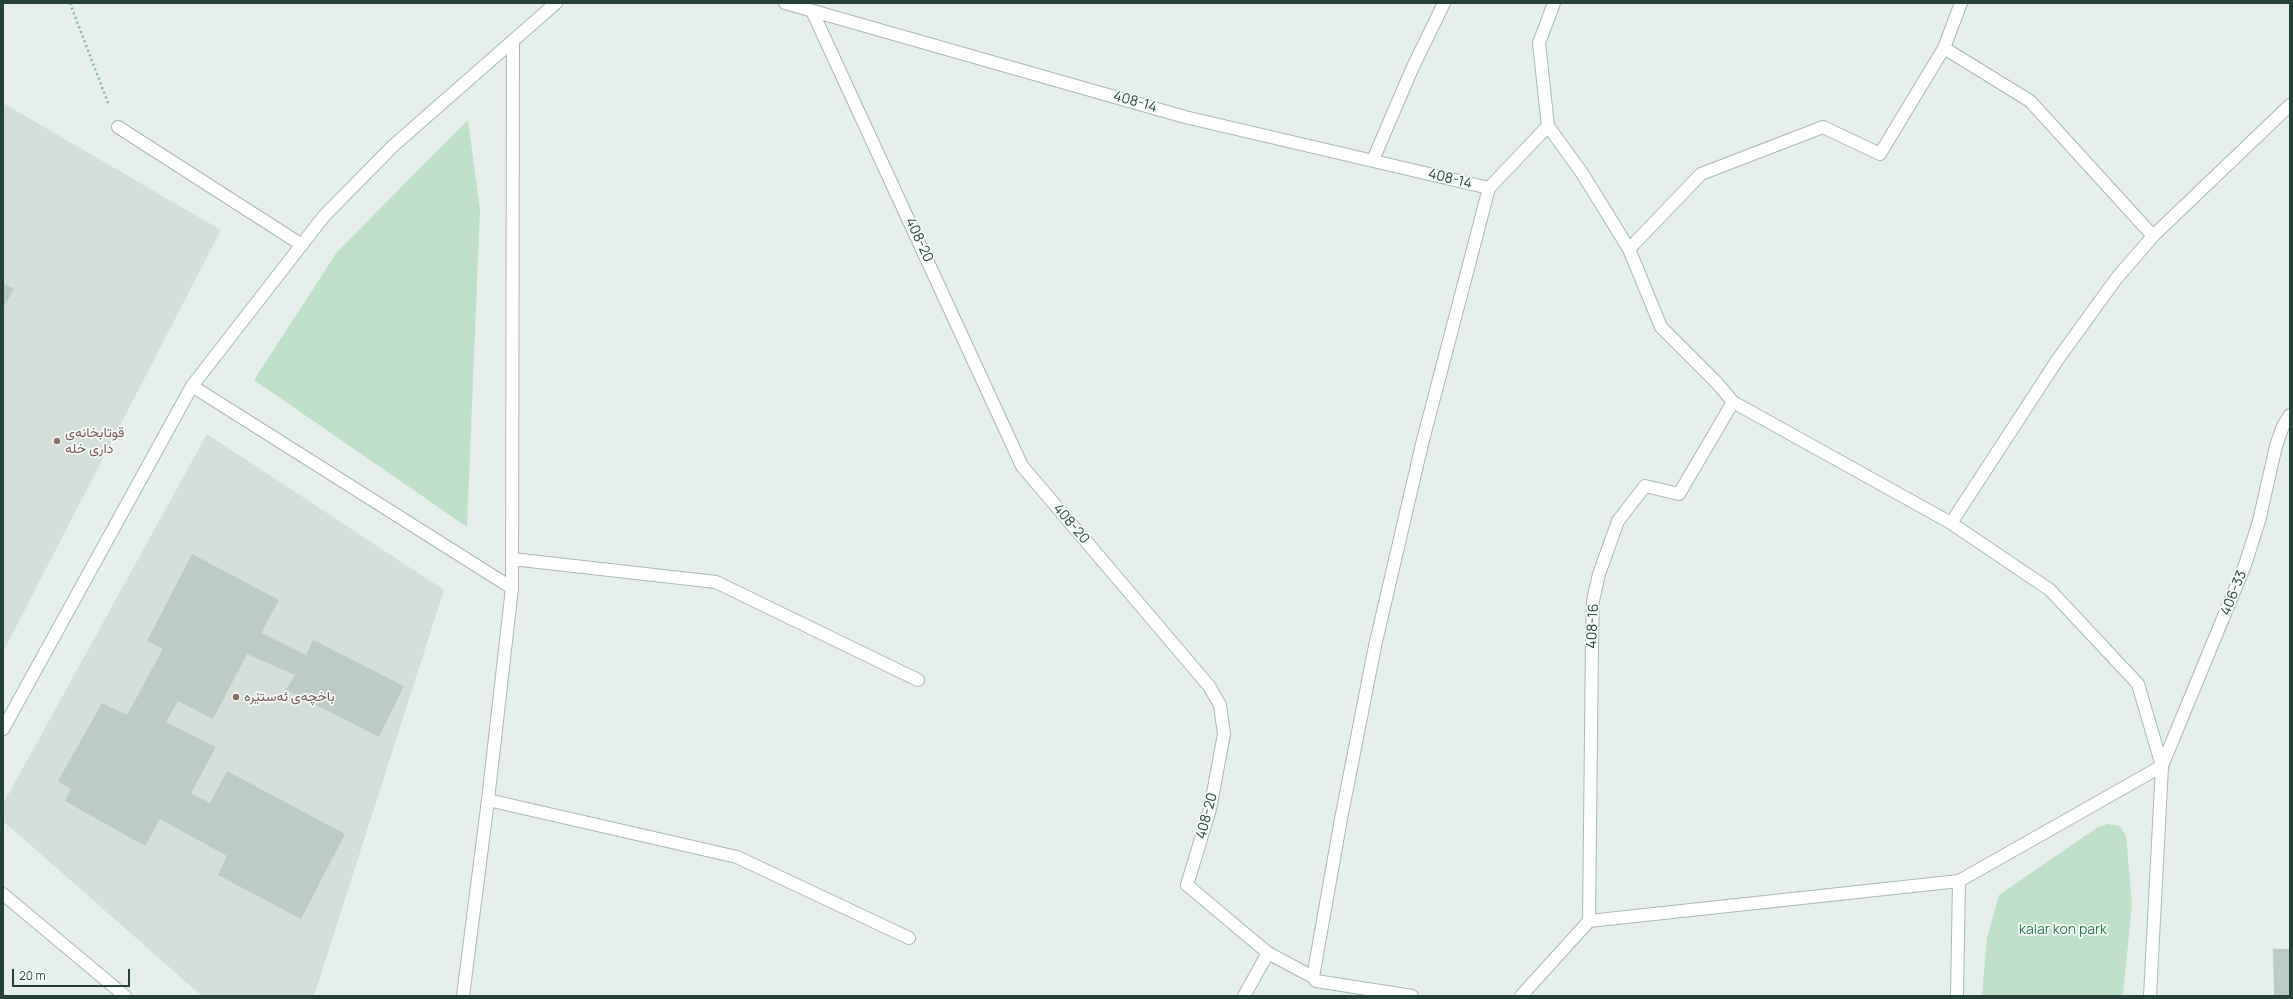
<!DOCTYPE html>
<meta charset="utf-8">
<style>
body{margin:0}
#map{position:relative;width:2293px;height:999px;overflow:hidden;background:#e6efeb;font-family:Manrope,sans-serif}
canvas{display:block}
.frame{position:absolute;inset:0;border:4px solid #24423a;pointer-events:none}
.scale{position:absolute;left:12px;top:969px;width:118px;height:18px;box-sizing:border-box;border:2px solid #24423a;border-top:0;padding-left:5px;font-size:12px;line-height:14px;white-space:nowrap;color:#24423a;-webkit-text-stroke:3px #f7fbf9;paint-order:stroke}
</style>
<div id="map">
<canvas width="2293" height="999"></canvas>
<div class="frame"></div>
<div class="scale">20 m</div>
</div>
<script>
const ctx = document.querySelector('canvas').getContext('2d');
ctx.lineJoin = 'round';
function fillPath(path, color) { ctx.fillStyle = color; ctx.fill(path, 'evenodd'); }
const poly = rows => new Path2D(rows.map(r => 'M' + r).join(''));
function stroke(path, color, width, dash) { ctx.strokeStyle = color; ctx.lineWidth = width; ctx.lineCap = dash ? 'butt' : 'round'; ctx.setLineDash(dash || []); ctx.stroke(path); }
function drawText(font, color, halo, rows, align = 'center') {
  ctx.font = font + ' Manrope,Vazirmatn,sans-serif'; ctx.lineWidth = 3.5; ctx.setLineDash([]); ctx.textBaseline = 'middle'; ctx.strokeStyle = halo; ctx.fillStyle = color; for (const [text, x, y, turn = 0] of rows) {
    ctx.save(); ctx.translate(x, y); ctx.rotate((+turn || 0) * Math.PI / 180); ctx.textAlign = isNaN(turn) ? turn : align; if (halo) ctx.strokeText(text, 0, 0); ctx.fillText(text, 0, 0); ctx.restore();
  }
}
const built = poly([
 [3,103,221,230,3,652],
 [207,434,444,590,314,996,202,996,3,821,3,804]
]);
const green = poly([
 [468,120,480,210,467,527,254,380,337,252],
 [2108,824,2120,826,2126,836,2132,904,2123,996,1982,996,1987,938,1999,895,2098,827]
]);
const building = poly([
 [3,283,14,289,3,308],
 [192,554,279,600,261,633,306,655,313,640,404,686,379,737,286,690,295,675,247,654,213,719,178,701,166,722,216,747,191,793,210,803,227,771,345,834,301,919,218,875,227,856,160,819,145,846,65,801,71,789,58,781,102,703,127,715,163,649,147,641],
 [2273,949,2290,949,2290,996,2274,996]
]);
const path = poly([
 [70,3,108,103]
]);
const lane = poly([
 [1589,921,1592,641,1593,601,1599,574,1618,521,1645,486,1679,494,1733,402],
 [1268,953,1313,977,1316,981,1412,996],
 [1313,977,1341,819,1375,646,1422,444,1489,188],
 [1521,996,1589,921,1959,881]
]);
const street = poly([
 [785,3,1185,117,1489,188,1548,126],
 [813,13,1022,466,1209,686,1220,705,1224,734,1210,809,1187,885,1268,953,1244,996],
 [1944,48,2030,101,2153,236],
 [118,127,302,245],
 [1373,160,1412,69,1444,3],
 [1629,249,1701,174,1823,127,1880,154,1944,48,1961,3],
 [192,386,512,588],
 [1951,523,2058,359,2116,279,2153,236,2290,105],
 [512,559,716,582,918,680],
 [488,800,737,857,909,938],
 [3,894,125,996],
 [463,996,488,800,512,588,513,41],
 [1957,996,1959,881,2162,766,2245,565,2259,521,2276,446,2283,426,2290,415]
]);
const secondary = poly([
 [1554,3,1539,43,1548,126,1582,173,1629,249,1661,327,1717,383,1733,402,1951,523,2050,590,2138,684,2162,766,2150,996],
 [3,729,192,386,324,216,393,146,556,3]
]);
const markers = [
 [57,441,4,"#8d6e63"],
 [236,697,4,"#8d6e63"]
];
const streetNames = [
 ["408-14",1135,102,16],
 ["408-14",1450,179,14],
 ["408-20",919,240,65],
 ["408-20",1071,524,50],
 ["406-33",2234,593,-68],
 ["408-16",1593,626,-87],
 ["408-20",1207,816,-75]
];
const educationNames = [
 ["قوتابخانەی",65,433],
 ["داری خلە",65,449],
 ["باخچەی ئەستێرە",244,697]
];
const parkNames = [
 ["kalar kon park",2063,930]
];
fillPath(built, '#d4dfda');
fillPath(green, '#bfe0c8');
fillPath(building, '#bbcac4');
stroke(lane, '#a8b8b2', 14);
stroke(street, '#a8b8b2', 14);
stroke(secondary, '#a4bbb3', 14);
stroke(path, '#86b3a5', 2.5, [2, 3]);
stroke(lane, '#fff', 12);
stroke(street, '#fff', 12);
stroke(secondary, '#fff', 12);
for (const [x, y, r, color] of markers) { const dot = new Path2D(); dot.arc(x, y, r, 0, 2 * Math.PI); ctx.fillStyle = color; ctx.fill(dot); stroke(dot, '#f7fbf9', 1.5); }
drawText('14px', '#24423a', '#f7fbf9', streetNames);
drawText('14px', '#785e54', '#f7fbf9', educationNames, 'left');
drawText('14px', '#2d7a4b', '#f7fbf9', parkNames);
</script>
